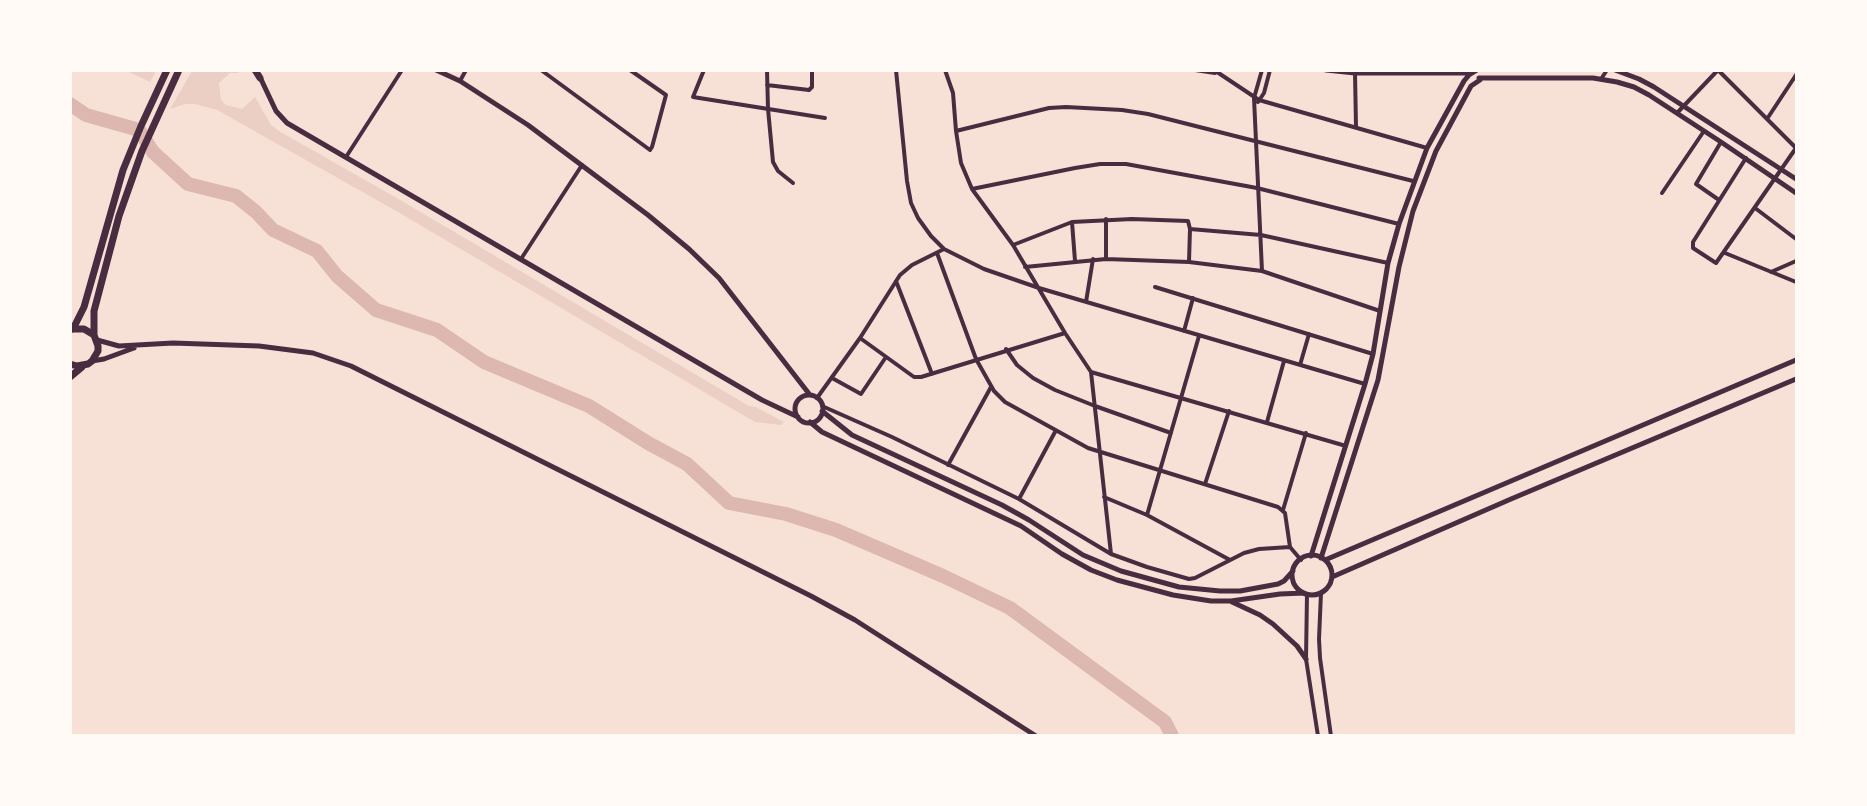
<!DOCTYPE html>
<style>
body{margin:0}
#map{position:relative;width:1867px;height:806px;overflow:hidden;background:#f7e1d7;font-family:"Asap Condensed",sans-serif}
canvas{display:block}
.frame{position:absolute;inset:0;border:72px solid #fffaf5;pointer-events:none}
</style>
<div id="map">
<canvas width="1867" height="806"></canvas>
<div class="frame"></div>
</div>
<script>
const ctx = document.querySelector('canvas').getContext('2d');
ctx.lineJoin = 'round';
function fillPath(path, color) { ctx.fillStyle = color; ctx.fill(path, 'evenodd'); }
const poly = rows => new Path2D(rows.map(r => 'M' + r).join(''));
function stroke(path, color, width, dash) { ctx.strokeStyle = color; ctx.lineWidth = width; ctx.lineCap = dash ? 'butt' : 'round'; ctx.setLineDash(dash || []); ctx.stroke(path); }
const green = poly([
 [127,71,156,71,150,82],
 [192,71,239,71,238,73,230,73,219,83,221,100,226,105,242,109,255,97,271,125,279,131,402,201,749,406,756,407,784,422,781,425,755,422,391,208,217,110,195,104,185,104,170,109]
]);
const river = poly([
 [70,104,86,115,139,130,153,152,188,184,236,196,256,212,273,230,317,251,337,276,376,310,437,330,484,362,589,406,648,443,687,464,729,503,786,514,836,530,943,576,1010,608,1165,722,1172,736]
]);
const minor = poly([
 [541,70,650,150,652,147,666,95,630,70],
 [704,70,693,97,825,118],
 [767,70,768,109,773,162,778,171,793,183],
 [896,70,907,181,911,203,918,218,931,236,944,249,984,269,1039,288,1365,384],
 [945,70,953,93,956,131,961,163,972,189,1013,245,1065,333,1091,372,1111,554],
 [1195,70,1215,73],
 [1214,70,1259,100,1427,148],
 [1262,70,1254,98,1262,271],
 [1718,70,1796,148],
 [1355,73,1356,127],
 [1601,79,1607,70],
 [460,81,466,70],
 [767,85,809,90,812,87,812,70],
 [1258,102,1264,93,1270,70],
 [1677,113,1718,70],
 [1767,119,1796,75],
 [956,131,1049,108,1066,107,1122,110,1148,114,1413,181],
 [346,157,402,70],
 [1746,158,1693,242,1693,248,1716,263,1796,148],
 [972,189,1075,168,1100,164,1126,164,1257,188,1399,224],
 [1662,193,1704,131],
 [1719,200,1696,184,1721,142],
 [1755,208,1796,239],
 [1106,219,1106,259],
 [1072,222,1075,261],
 [1190,229,1261,235,1388,263],
 [1013,245,1072,222,1132,219,1188,221,1190,229,1189,262],
 [937,253,976,359,994,391,1005,402,1088,448,1278,507,1285,513,1290,547,1301,560],
 [1725,253,1796,282],
 [521,259,582,165],
 [1025,267,1106,259,1189,262,1262,271,1380,311],
 [1771,272,1796,261],
 [896,281,932,374],
 [1155,287,1373,354],
 [1086,302,1093,259],
 [1184,331,1193,298],
 [860,338,914,377,921,377,1065,333],
 [1006,349,1017,365,1033,378,1055,390,1095,406,1171,433],
 [1300,365,1309,334],
 [1091,372,1346,446],
 [832,378,861,394,886,357],
 [817,398,860,338,900,275,912,265,944,249],
 [822,406,892,437,1019,499,1111,554,1147,567,1189,579,1195,578,1244,553,1259,549,1290,547],
 [1267,422,1284,361],
 [948,465,991,387],
 [1205,484,1229,411],
 [1104,497,1147,515,1230,560],
 [1019,499,1055,432],
 [1283,510,1306,433],
 [1147,515,1199,336],
 [1321,593,1319,639,1320,658,1331,736],
 [1307,594,1306,659,1318,736]
]);
const tertiary = poly([
 [1326,70,1355,73,1471,73],
 [1615,70,1639,79,1654,87,1796,179],
 [1479,78,1593,78,1617,82,1634,87,1649,95,1721,142,1796,193],
 [97,340,119,346,173,343,259,346,313,353,351,366,811,596,855,620,1036,736],
 [92,361,104,359,134,348],
 [1311,556,1365,384,1373,354,1388,263,1399,224,1427,148,1464,81,1469,75,1477,70],
 [1321,558,1378,380,1399,267,1413,211,1436,151,1471,86,1480,80]
]);
const secondary = poly([
 [436,70,460,81,528,125,648,215,689,249,719,278,810,395],
 [259,75,276,111,287,123,762,400,798,417],
 '795 409a14 14 0 1 1 28 0a14 14 0 1 1-28 0Z',
 [822,411,852,435,1002,505,1029,520,1083,555,1121,571,1179,587,1220,591,1240,591,1278,584,1284,581,1293,571],
 [810,422,822,432,1021,526,1062,554,1091,570,1117,580,1173,595,1211,601,1231,601,1280,594,1304,593],
 '1292 575a20 20 0 1 1 40 0a20 20 0 1 1-40 0Z',
 [1325,560,1796,360],
 [1332,577,1511,499,1796,379],
 [1232,602,1260,615,1273,624,1297,646,1306,659]
]);
const trunk = poly([
 [255,70,260,78],
 [73,329,84,307,123,170,141,126,167,70],
 [94,335,94,311,119,216,142,151,179,70],
 [70,364,77,366,88,364,92,361,98,351,98,346,94,335,84,329,73,329],
 [70,377,82,367]
]);
fillPath(green, '#ebcfc5');
stroke(river, '#dcb8b0', 14);
stroke(minor, '#4a2c40', 4);
stroke(tertiary, '#4a2c40', 5);
stroke(secondary, '#4a2c40', 5);
stroke(trunk, '#4a2c40', 7);
</script>
